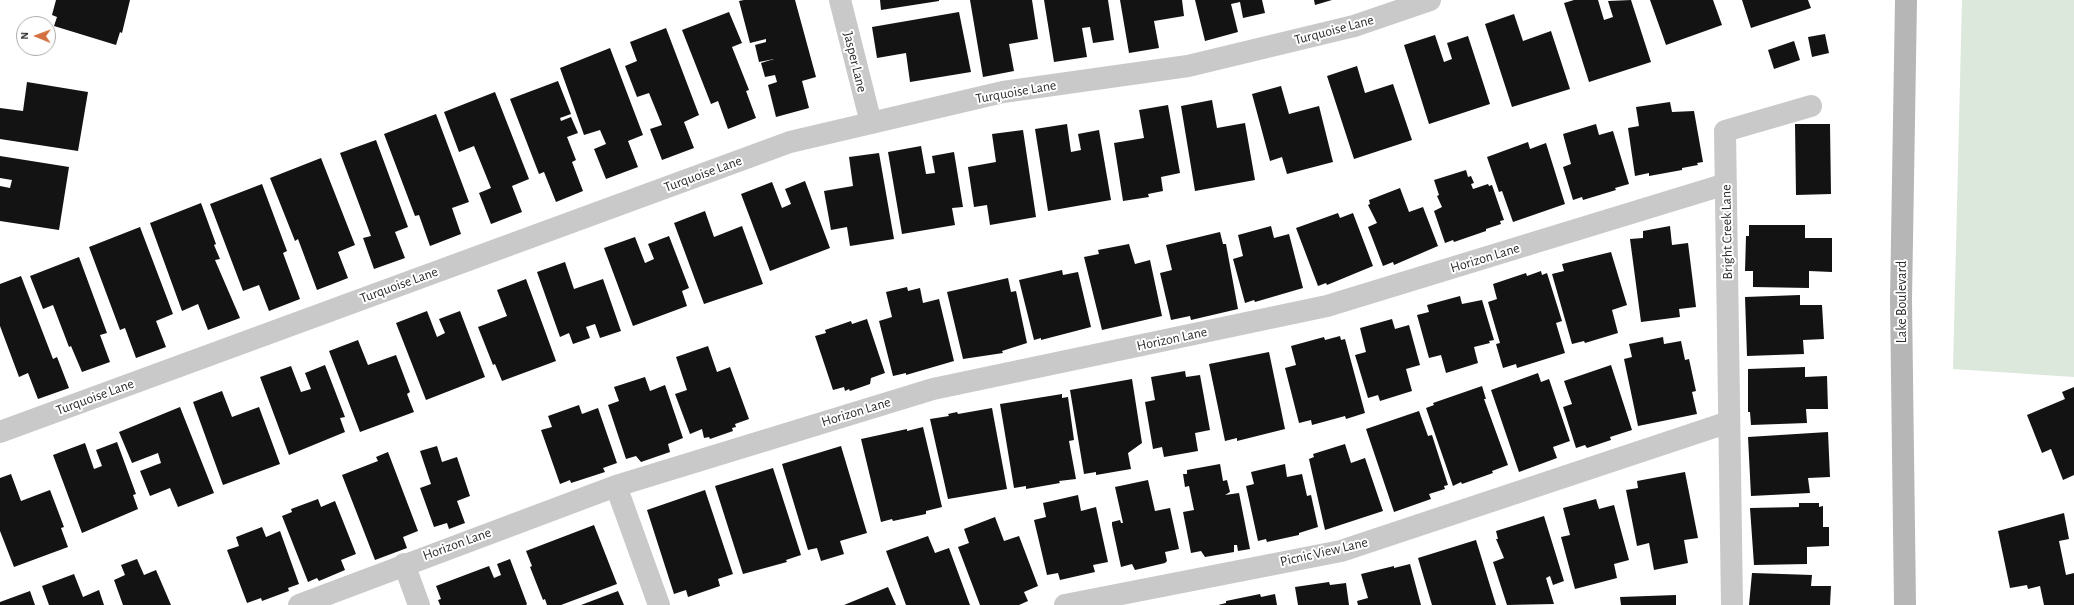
<!DOCTYPE html>
<style>
body{margin:0}
#map{position:relative;width:2074px;height:605px;overflow:hidden;background:#fff;font-family:"Alegreya Sans",sans-serif}
canvas{display:block}
.north{position:absolute;left:16px;top:16px;width:40px;height:40px;box-sizing:border-box;background:#fff;border:1px solid #ababab;border-radius:50%;rotate:271deg;font-size:11px;font-weight:700;line-height:16px;text-align:center;color:#2c2c2c}
.north::after{content:'';display:block;margin:auto;width:14px;height:18px;background:#d2703f;clip-path:polygon(50% 0,100% 100%,50% 72%,0 100%)}
</style>
<div id="map">
<canvas width="2074" height="605"></canvas>
<div class="north">N</div>
</div>
<script>
const ctx = document.querySelector('canvas').getContext('2d');
ctx.lineJoin = 'round';
function fillPath(path, color) { ctx.fillStyle = color; ctx.fill(path, 'evenodd'); }
const poly = rows => new Path2D(rows.map(r => 'M' + r).join(''));
function stroke(path, color, width, dash) { ctx.strokeStyle = color; ctx.lineWidth = width; ctx.lineCap = dash ? 'butt' : 'round'; ctx.setLineDash(dash || []); ctx.stroke(path); }
function drawText(font, color, halo, rows, align = 'center') {
  ctx.font = font + ' "Alegreya Sans",sans-serif'; ctx.lineWidth = 4; ctx.setLineDash([]); ctx.textBaseline = 'middle'; ctx.strokeStyle = halo; ctx.fillStyle = color; for (const [text, x, y, turn = 0] of rows) {
    ctx.save(); ctx.translate(x, y); ctx.rotate((+turn || 0) * Math.PI / 180); ctx.textAlign = isNaN(turn) ? turn : align; if (halo) ctx.strokeText(text, 0, 0); ctx.fillText(text, 0, 0); ctx.restore();
  }
}
const green = poly([
 [1962,0,2074,0,2074,377,1953,369]
]);
const building = poly([
 [56,0,130,0,122,33,120,32,116,45,54,26,57,17,52,15],
 [744,0,795,0,816,77,802,81,809,108,776,117,768,85,777,82,775,75,765,77,761,63,774,59,759,62,755,45,766,42,766,39,750,43,739,1],
 [880,0,939,0,939,1,881,10],
 [970,0,1032,0,1038,39,1009,44,1014,71,983,77],
 [1044,0,1108,0,1114,40,1093,43,1090,27,1082,28,1087,57,1054,62],
 [1120,0,1182,0,1184,16,1154,21,1159,48,1129,53],
 [1195,0,1262,0,1265,13,1243,18,1240,2,1231,4,1238,32,1205,41],
 [1314,0,1332,0,1315,5],
 [1574,0,1598,0,1604,20,1613,17,1608,1,1631,0,1651,62,1589,82,1564,3],
 [1650,0,1713,0,1722,25,1666,45],
 [1742,0,1808,0,1811,8,1751,28],
 [729,12,742,43,732,47,749,90,746,91,756,118,728,129,718,101,711,104,682,30],
 [959,12,971,72,910,82,906,53,877,58,872,27],
 [1514,14,1523,41,1551,31,1570,89,1512,107,1485,24],
 [666,28,699,115,684,122,694,148,662,160,650,129,662,125,649,93,637,97,625,66,637,61,630,42],
 [1825,34,1829,53,1812,57,1808,37],
 [1435,35,1444,62,1452,59,1447,43,1468,36,1490,104,1429,124,1404,45],
 [1794,41,1800,60,1774,69,1768,50],
 [610,48,643,135,628,141,638,167,606,179,594,149,606,144,600,130,584,135,560,68],
 [1357,66,1365,93,1393,84,1412,140,1354,159,1327,76],
 [558,81,571,114,560,118,561,121,571,117,578,133,567,137,576,160,572,162,583,191,556,202,544,172,539,174,510,99],
 [27,82,88,92,78,151,0,139,0,108,23,111],
 [1281,86,1289,114,1319,106,1333,162,1287,174,1282,157,1270,161,1252,94],
 [495,92,529,179,512,186,522,212,491,224,479,193,491,188,474,146,459,152,444,112],
 [1212,100,1217,128,1245,123,1255,180,1195,191,1181,106],
 [1670,102,1672,112,1694,111,1703,162,1697,163,1698,165,1682,168,1682,170,1649,176,1649,173,1635,176,1628,128,1639,126,1636,107],
 [1168,105,1180,173,1161,177,1163,191,1148,194,1149,197,1123,201,1114,143,1144,138,1139,110],
 [436,114,469,202,452,208,461,234,430,246,419,215,415,216,384,134],
 [1067,124,1071,152,1081,150,1078,134,1099,130,1111,200,1048,211,1035,129],
 [1596,124,1599,135,1613,131,1629,184,1615,188,1616,190,1583,200,1582,197,1573,200,1563,167,1571,164,1563,134],
 [1795,124,1830,124,1831,194,1796,195],
 [1023,130,1036,217,990,225,987,205,974,207,968,167,996,162,992,134],
 [376,140,408,227,395,232,405,258,374,269,363,238,371,236,340,153],
 [1528,142,1530,149,1546,143,1565,204,1513,222,1502,191,1499,192,1487,157],
 [921,146,926,174,935,173,932,156,954,152,963,207,952,208,955,225,902,234,888,152],
 [879,153,894,239,850,246,847,227,831,230,824,191,853,186,849,157],
 [0,156,69,167,59,230,0,221,0,186,10,188,12,180,0,178],
 [321,158,355,245,338,252,348,278,317,290,298,239,295,241,270,178],
 [1466,170,1468,177,1471,176,1474,183,1471,184,1473,189,1488,184,1489,186,1492,185,1504,220,1500,221,1501,224,1486,229,1486,231,1454,242,1453,240,1445,243,1434,211,1442,207,1437,196,1439,195,1434,180],
 [805,181,830,248,770,271,741,194,772,182,782,208,791,204,785,189],
 [262,184,287,251,283,253,300,299,269,311,259,285,243,291,210,204],
 [1400,188,1409,212,1423,207,1438,246,1394,265,1393,262,1383,266,1368,227,1377,223,1368,205,1370,204,1369,200],
 [201,203,216,244,214,245,220,259,215,260,240,318,208,330,198,304,182,311,150,223],
 [705,211,714,237,742,226,763,284,704,304,674,223],
 [1338,213,1340,218,1353,213,1373,266,1327,285,1326,283,1318,286,1296,228],
 [1749,225,1805,225,1805,238,1832,238,1832,272,1809,271,1809,288,1753,287,1753,271,1745,271,1746,236,1749,236],
 [1271,226,1274,238,1289,234,1303,288,1255,302,1254,300,1245,303,1233,259,1243,256,1238,235],
 [1670,226,1672,245,1688,243,1696,307,1679,309,1680,317,1641,322,1630,239,1643,238,1643,231],
 [140,227,173,314,156,321,166,347,136,358,125,328,120,330,89,247],
 [1220,232,1223,244,1226,244,1238,309,1191,320,1190,316,1171,320,1160,273,1172,270,1166,245],
 [669,236,689,288,682,291,687,306,633,326,604,248,635,237,645,263,654,259,648,244],
 [1129,244,1135,264,1150,260,1162,316,1102,330,1084,257,1099,254,1098,250],
 [1611,252,1627,305,1612,310,1618,333,1585,343,1584,341,1572,344,1552,274,1564,271,1562,264],
 [79,257,107,333,100,335,110,362,82,372,71,346,69,347,53,305,43,309,30,276],
 [565,262,574,289,603,279,621,331,600,338,595,324,586,327,590,338,573,344,569,333,560,337,537,272],
 [1062,270,1063,275,1078,272,1091,327,1041,340,1041,338,1034,340,1019,280],
 [1541,271,1542,275,1547,273,1562,321,1556,323,1565,353,1517,368,1516,364,1503,368,1496,344,1500,343,1488,302,1497,299,1493,284,1526,273,1527,276],
 [21,276,53,359,57,357,69,388,38,399,28,373,19,377,0,326,0,284],
 [1008,278,1011,292,1016,291,1027,343,1002,351,1003,353,963,359,947,292],
 [526,279,556,361,502,381,495,364,493,365,478,327,507,316,497,290],
 [907,287,908,291,920,288,923,303,939,299,954,361,906,375,906,373,893,376,879,321,892,317,886,292],
 [1800,295,1800,305,1822,305,1824,339,1803,340,1804,354,1747,356,1745,297],
 [1460,296,1462,304,1482,300,1494,340,1489,341,1490,343,1474,347,1478,363,1446,373,1441,355,1429,358,1417,315,1429,312,1427,305],
 [427,311,437,337,445,333,439,319,460,311,485,377,426,400,396,323],
 [867,319,885,373,871,378,870,384,850,391,849,389,845,391,844,387,833,390,815,336,826,333,825,330,851,321,852,324],
 [1392,319,1395,329,1409,325,1420,365,1406,369,1412,391,1380,401,1378,395,1368,398,1355,355,1366,352,1360,328],
 [1340,336,1341,340,1345,339,1365,413,1346,419,1345,416,1312,425,1311,420,1299,423,1285,368,1296,365,1291,346,1324,337,1325,340],
 [1663,337,1664,344,1681,341,1685,360,1689,359,1696,391,1692,392,1697,414,1638,426,1624,359,1632,357,1629,344],
 [358,340,368,365,396,355,410,392,407,394,414,412,360,432,329,351],
 [708,346,717,372,730,367,749,419,735,424,736,427,732,428,733,431,710,439,709,437,704,438,702,429,690,434,675,394,687,390,676,357],
 [1269,352,1285,429,1237,441,1237,438,1225,441,1209,364],
 [325,365,345,417,340,418,345,432,289,455,260,377,291,366,301,392,311,389,305,373],
 [1611,365,1632,430,1610,437,1611,440,1587,448,1585,445,1576,448,1563,407,1572,404,1564,381],
 [1805,367,1805,377,1827,376,1828,409,1806,409,1807,423,1751,425,1750,412,1748,412,1748,369],
 [1185,371,1186,377,1200,375,1210,430,1195,433,1198,451,1164,457,1162,447,1153,449,1145,402,1155,400,1151,377],
 [1538,373,1541,382,1549,379,1570,441,1553,447,1557,458,1519,472,1491,390],
 [645,377,650,391,665,385,683,438,668,444,670,452,641,462,636,456,626,459,608,405,619,401,614,387],
 [1132,379,1142,443,1128,453,1131,469,1096,475,1096,472,1084,474,1070,390],
 [1482,386,1486,399,1484,399,1508,465,1492,471,1493,473,1462,484,1461,482,1453,486,1426,408,1434,405,1433,403],
 [2074,387,2074,475,2063,480,2051,449,2042,453,2027,415,2065,399,2062,392],
 [222,391,232,417,259,407,280,464,223,485,193,402],
 [1062,394,1062,398,1068,397,1074,440,1069,441,1076,479,1059,481,1060,483,1026,489,1026,486,1014,488,1000,404],
 [579,405,582,414,598,408,617,463,603,468,605,472,571,483,570,480,560,484,541,430,552,427,548,416],
 [180,407,214,493,178,507,170,488,150,496,140,471,161,463,158,453,132,463,119,432],
 [992,408,1007,489,948,499,930,419,949,416,948,414,957,412,958,414],
 [1419,411,1428,436,1432,435,1448,485,1444,486,1445,489,1429,494,1431,499,1394,512,1366,429],
 [923,427,942,507,926,511,926,514,893,521,892,519,881,522,861,439,907,429,907,431],
 [1828,432,1830,477,1808,478,1810,493,1751,496,1748,437],
 [117,442,136,494,133,495,138,509,82,533,53,455,85,443,94,469,102,466,96,450],
 [1345,444,1351,463,1365,458,1383,511,1325,530,1309,459,1314,457,1313,454],
 [437,446,442,462,457,457,470,496,457,501,465,523,449,529,447,523,434,527,420,488,431,484,420,451],
 [841,446,867,533,840,541,844,554,821,561,817,548,808,550,782,464],
 [388,452,418,531,403,537,407,548,375,560,342,475,378,461,376,457],
 [1220,464,1223,481,1227,480,1230,492,1225,495,1239,493,1250,549,1238,551,1237,545,1234,545,1234,552,1205,557,1201,551,1191,553,1183,512,1194,510,1189,486,1185,487,1183,474,1187,474,1187,470],
 [1285,464,1287,477,1302,474,1307,496,1311,495,1318,527,1299,533,1299,535,1267,542,1266,539,1258,541,1246,486,1254,484,1251,472],
 [773,468,801,555,786,560,787,562,743,574,715,486],
 [1685,472,1698,538,1684,540,1688,563,1654,570,1649,543,1637,546,1626,490,1638,488,1637,481],
 [11,474,21,501,50,490,64,527,61,528,68,547,14,567,0,531,0,478],
 [1148,480,1155,511,1170,508,1179,549,1165,552,1167,561,1165,563,1135,570,1132,564,1121,567,1112,525,1112,522,1120,520,1121,523,1123,523,1115,487],
 [705,490,733,574,718,579,720,586,688,597,686,590,674,594,647,510],
 [1078,495,1081,511,1096,507,1108,562,1093,565,1095,572,1060,580,1058,573,1047,575,1034,520,1046,517,1043,503],
 [318,499,321,507,335,501,356,554,341,560,345,570,319,581,317,578,308,582,282,516,292,512,291,509],
 [1596,499,1599,509,1614,505,1629,560,1614,564,1617,578,1575,589,1561,537,1570,535,1563,508],
 [1799,503,1819,503,1819,507,1823,506,1823,527,1829,527,1829,546,1807,547,1807,564,1754,565,1750,508,1799,507],
 [2064,513,2069,539,2059,541,2066,575,2074,573,2074,605,2044,605,2040,586,2028,589,2027,585,2010,588,1998,531],
 [1544,516,1564,581,1553,585,1550,576,1546,578,1554,604,1507,605,1493,562,1504,558,1496,539,1498,539,1496,531],
 [995,517,1004,541,1019,536,1038,586,1024,592,1028,601,1019,605,980,605,958,547,969,543,964,529],
 [594,525,617,584,561,605,547,605,545,599,543,600,530,567,532,566,526,551],
 [262,527,266,537,280,531,299,584,288,588,289,591,262,601,261,598,247,603,227,550,239,546,236,537],
 [928,536,935,553,949,548,970,605,906,605,886,551],
 [1476,540,1496,605,1432,605,1418,558],
 [137,559,144,575,156,570,171,605,123,605,114,580,125,575,121,565],
 [510,559,527,604,526,605,440,605,438,600,441,599,436,586,489,566,494,578,501,575,497,564],
 [1410,564,1421,605,1358,605,1357,601,1368,598,1361,574,1394,566,1394,568],
 [1752,573,1812,575,1811,586,1831,586,1830,605,1749,605],
 [74,574,83,597,99,590,104,605,49,605,42,586],
 [1329,582,1330,585,1346,583,1349,605,1298,605,1295,587],
 [888,587,896,605,844,605],
 [30,591,35,605,0,605,0,602],
 [618,591,624,605,581,605],
 [1260,594,1261,597,1275,594,1277,605,1218,605,1226,603,1226,601],
 [1676,595,1676,605,1621,605,1620,597]
]);
const street = poly([
 [840,0,871,123],
 [0,432,790,142,1003,92,1188,66,1354,26,1430,0],
 [616,486,659,605],
 [404,564,419,605],
 [299,605,616,486,933,389,1327,306,1726,184],
 [1065,605,1341,551,1729,422],
 [1732,605,1725,131,1811,106]
]);
const secondary = poly([
 [1905,605,1901,300,1906,0]
]);
const streetNames = [
 ["Turquoise Lane",1334,30,-15],
 ["Jasper Lane",855,62,76],
 ["Turquoise Lane",1016,92,-10],
 ["Turquoise Lane",703,174,-20],
 ["Bright Creek Lane",1727,232,-91],
 ["Horizon Lane",1485,258,-17],
 ["Turquoise Lane",399,285,-20],
 ["Lake Boulevard",1902,302,-90],
 ["Horizon Lane",1172,339,-12],
 ["Turquoise Lane",95,397,-20],
 ["Horizon Lane",856,412,-17],
 ["Horizon Lane",457,544,-20],
 ["Picnic View Lane",1324,552,-13]
];
fillPath(green, '#dce8db');
fillPath(building, '#131313');
stroke(street, '#c9c9c9', 22);
stroke(secondary, '#b6b6b6', 22);
drawText('14px', '#2c2c2c', '#fff', streetNames);
</script>
